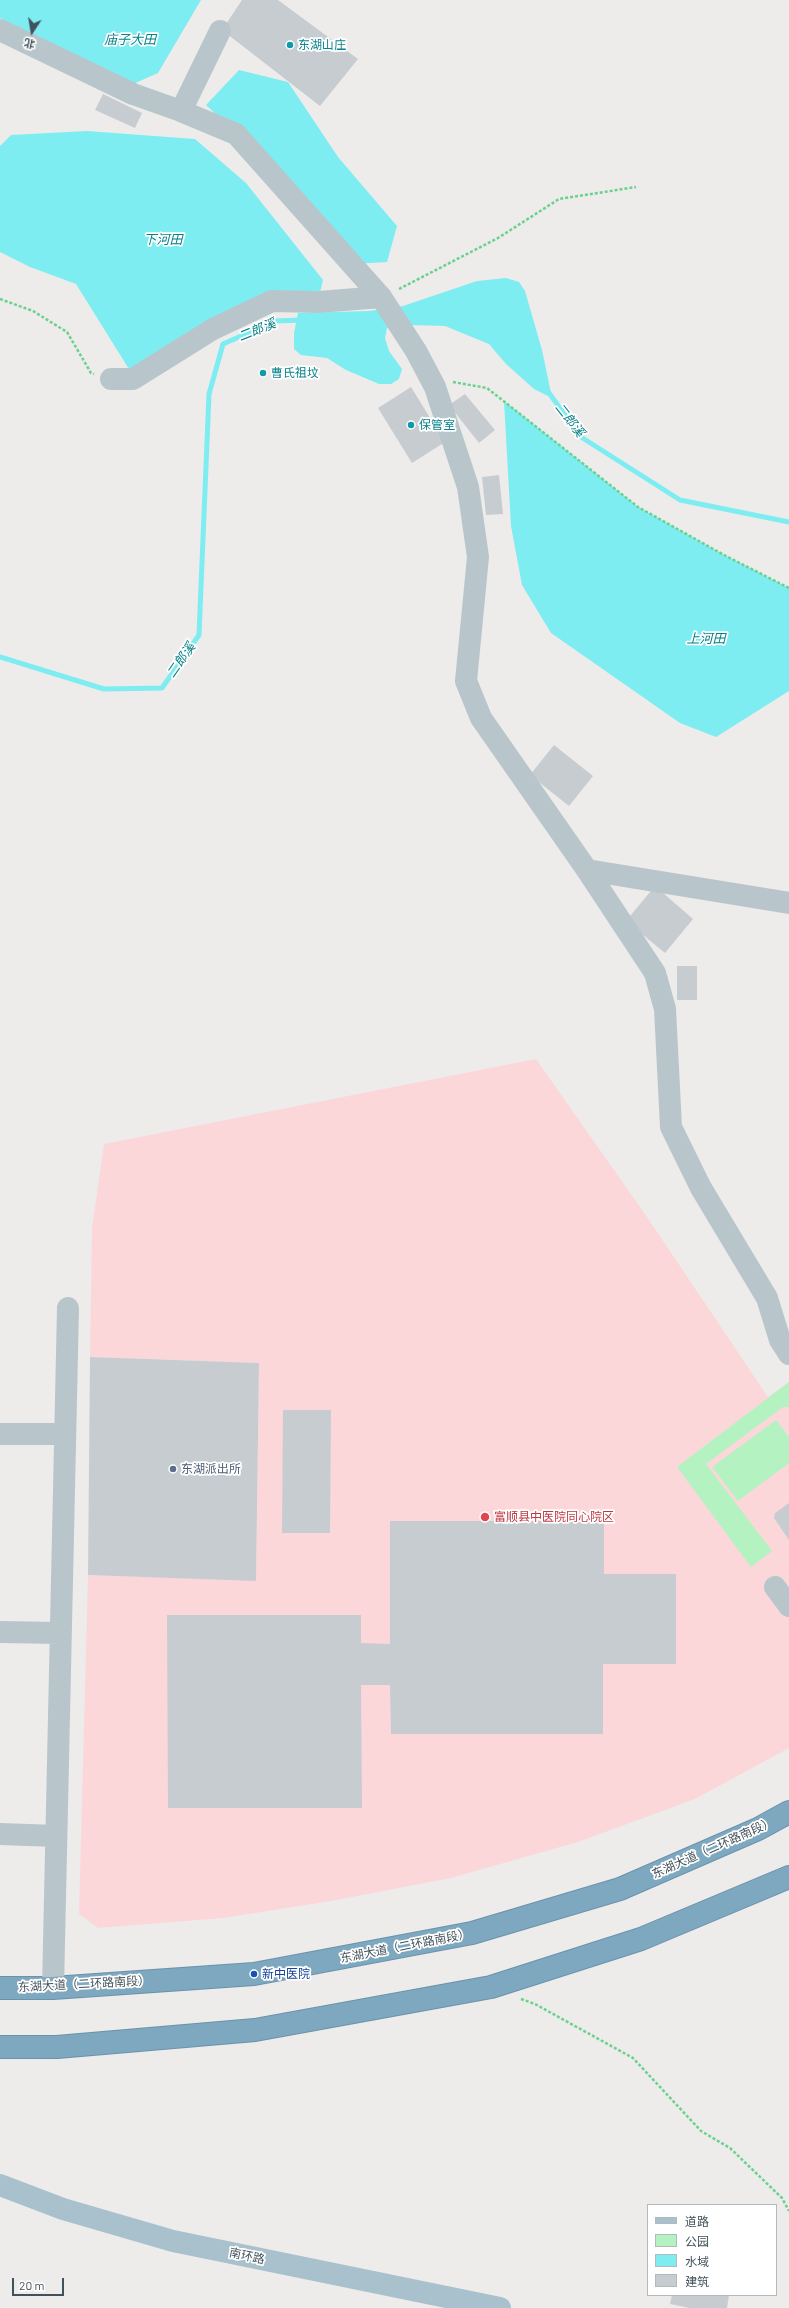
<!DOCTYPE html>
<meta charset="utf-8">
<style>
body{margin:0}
#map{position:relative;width:789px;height:2308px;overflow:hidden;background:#eeebeb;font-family:Barlow,"Noto Sans SC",sans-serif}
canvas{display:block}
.legend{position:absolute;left:647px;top:2204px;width:130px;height:92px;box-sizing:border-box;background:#fff;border:1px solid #b3babd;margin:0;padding:5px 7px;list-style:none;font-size:12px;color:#42525a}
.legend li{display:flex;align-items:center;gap:8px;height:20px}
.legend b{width:20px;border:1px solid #b3babd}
.north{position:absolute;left:12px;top:12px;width:40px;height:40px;-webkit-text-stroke:3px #fff;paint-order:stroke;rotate:192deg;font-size:11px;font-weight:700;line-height:16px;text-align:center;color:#42525a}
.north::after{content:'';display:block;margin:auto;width:14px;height:18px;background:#42525a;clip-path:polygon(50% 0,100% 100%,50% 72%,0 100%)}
.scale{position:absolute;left:12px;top:2278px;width:52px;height:18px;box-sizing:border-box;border:2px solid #42525a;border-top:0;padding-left:5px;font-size:12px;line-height:14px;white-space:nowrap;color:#42525a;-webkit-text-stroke:3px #fff;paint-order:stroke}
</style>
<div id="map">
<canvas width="789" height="2308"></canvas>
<ul class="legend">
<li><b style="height:5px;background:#a8c1cd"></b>道路</li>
<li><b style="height:11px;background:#b4f2c2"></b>公园</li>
<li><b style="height:11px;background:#7dedf2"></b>水域</li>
<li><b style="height:11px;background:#c7ccd1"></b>建筑</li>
</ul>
<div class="north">北</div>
<div class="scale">20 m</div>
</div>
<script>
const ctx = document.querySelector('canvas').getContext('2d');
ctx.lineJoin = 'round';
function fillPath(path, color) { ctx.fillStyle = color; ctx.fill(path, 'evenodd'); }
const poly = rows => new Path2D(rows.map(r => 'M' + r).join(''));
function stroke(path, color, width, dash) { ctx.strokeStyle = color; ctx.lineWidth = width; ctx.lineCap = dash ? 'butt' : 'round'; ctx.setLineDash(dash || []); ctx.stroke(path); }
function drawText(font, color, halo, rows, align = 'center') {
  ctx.font = font + ' Barlow,"Noto Sans SC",sans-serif'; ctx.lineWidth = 3.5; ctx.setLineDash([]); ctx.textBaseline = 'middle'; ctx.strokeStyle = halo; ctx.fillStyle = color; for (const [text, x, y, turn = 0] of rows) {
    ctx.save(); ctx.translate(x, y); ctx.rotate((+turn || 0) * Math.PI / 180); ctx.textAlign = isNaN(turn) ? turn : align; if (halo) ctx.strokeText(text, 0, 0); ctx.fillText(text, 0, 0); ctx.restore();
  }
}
const medical = poly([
 [536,1059,647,1217,768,1397,789,1382,789,1748,695,1799,578,1842,451,1878,331,1901,223,1918,98,1928,79,1914,88,1575,256,1580,259,1363,90,1357,92,1228,104,1144]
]);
const green = poly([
 [789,1382,789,1407,783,1407,706,1464,772,1551,751,1567,677,1467],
 [776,1420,789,1437,789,1463,738,1501,712,1467]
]);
const water = poly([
 [0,0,201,0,158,73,133,84,94,69,0,18],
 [239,70,288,82,338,157,397,226,387,262,353,264,236,134,206,105],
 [87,131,195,139,246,183,323,280,319,297,272,296,132,374,76,284,30,267,0,252,0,146,11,135],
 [506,278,519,282,525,291,542,350,552,398,534,389,506,364,489,344,445,326,408,325,387,328,385,338,389,351,402,369,399,379,391,384,379,384,346,370,327,358,301,355,294,349,294,333,298,313,369,311,403,306,477,281],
 [504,401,638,507,724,555,789,588,789,691,716,737,680,723,551,633,522,585,511,526]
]);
const stream = poly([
 [549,393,581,437,680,500,789,522],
 [0,657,104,689,162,688,199,635,209,394,223,344,275,321,302,320]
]);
const building = poly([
 [242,0,278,0,358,59,320,106,222,30],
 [103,94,142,113,135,128,95,110],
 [411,387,445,442,412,463,378,408],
 [465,394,495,430,479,443,449,405],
 [499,475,503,514,486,515,482,477],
 [554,745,593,776,569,806,530,775],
 [655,886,693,919,665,953,626,921],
 [677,966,697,966,697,1000,677,1000],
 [90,1357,259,1363,256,1581,88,1575],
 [283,1410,331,1410,330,1533,282,1533],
 [789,1503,789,1540,774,1518,775,1513],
 [390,1521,604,1521,604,1574,676,1574,676,1664,603,1664,603,1734,391,1734,390,1685,361,1685,362,1808,168,1808,167,1615,361,1615,361,1643,390,1644],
 [672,2295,729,2295,727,2308,690,2308,670,2304]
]);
const path = poly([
 [399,289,498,238,559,199,636,187],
 [0,299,33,311,67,332,91,373,94,374],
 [453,382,487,388,638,507,724,555,789,588],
 [521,1999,535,2004,633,2058,701,2131,730,2148,782,2198,789,2211]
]);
const minor = poly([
 [0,30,133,94,181,111,236,134,381,297,416,351,435,387,468,487,478,557,466,681,481,718,587,870,789,903],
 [181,111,220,31],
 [111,379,133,379,213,329,272,301,319,302,381,297],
 [587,870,655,973,665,1009,671,1127,701,1188,767,1298,780,1340,789,1354],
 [0,1434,65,1434],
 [775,1587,789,1606],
 [0,1632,60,1633],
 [0,1834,56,1836],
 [53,1988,68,1308]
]);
const major = poly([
 [0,2185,63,2209,173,2241,500,2308]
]);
const highway = poly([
 [0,1988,53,1988,254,1974,472,1933,620,1889,758,1829,789,1812],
 [0,2047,57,2047,255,2030,491,1987,641,1939,789,1877]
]);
const markers = [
 [290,45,4,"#0f9aa8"],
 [263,373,4,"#0f9aa8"],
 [411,425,4,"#0f9aa8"],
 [173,1469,4,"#5c6f8a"],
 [485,1517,5,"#e0444e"],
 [254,1974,4,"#1a4fb4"]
];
const cultureNames = [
 ["东湖山庄",298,45],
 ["曹氏祖坟",271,373],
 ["保管室",419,425]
];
const serviceNames = [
 ["东湖派出所",181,1469]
];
const healthNames = [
 ["富顺县中医院同心院区",494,1517]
];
const streetNames = [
 ["东湖大道（二环路南段）",713,1848,-24],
 ["东湖大道（二环路南段）",405,1946,-11],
 ["东湖大道（二环路南段）",84,1984,-3],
 ["南环路",247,2256,12]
];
const transitNames = [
 ["新中医院",262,1974]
];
const waterNames = [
 ["庙子大田",130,40],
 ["下河田",163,240],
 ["二郎溪",257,330,-22],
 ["二郎溪",570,420,52],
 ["上河田",706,639],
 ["二郎溪",181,660,-55]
];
fillPath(medical, '#fcd7da');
fillPath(green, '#b4f2c2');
fillPath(water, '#7dedf2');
stroke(stream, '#7dedf2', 5);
fillPath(building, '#c7ccd1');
stroke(highway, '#6993ab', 24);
stroke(path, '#69d28e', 2.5, [3, 2]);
stroke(minor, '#b8c6cc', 22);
stroke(major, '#a8c1cd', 22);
stroke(highway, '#7ea8bf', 22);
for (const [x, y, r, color] of markers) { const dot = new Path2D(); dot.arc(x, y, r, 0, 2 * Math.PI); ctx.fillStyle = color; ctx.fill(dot); stroke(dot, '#fff', 1.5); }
drawText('12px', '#0d838f', '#fff', cultureNames, 'left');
drawText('12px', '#4e5e75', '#fff', serviceNames, 'left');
drawText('12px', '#be3a42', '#fff', healthNames, 'left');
drawText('12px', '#42525a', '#fff', streetNames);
drawText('12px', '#164399', '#fff', transitNames, 'left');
drawText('italic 13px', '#058187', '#fff', waterNames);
</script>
